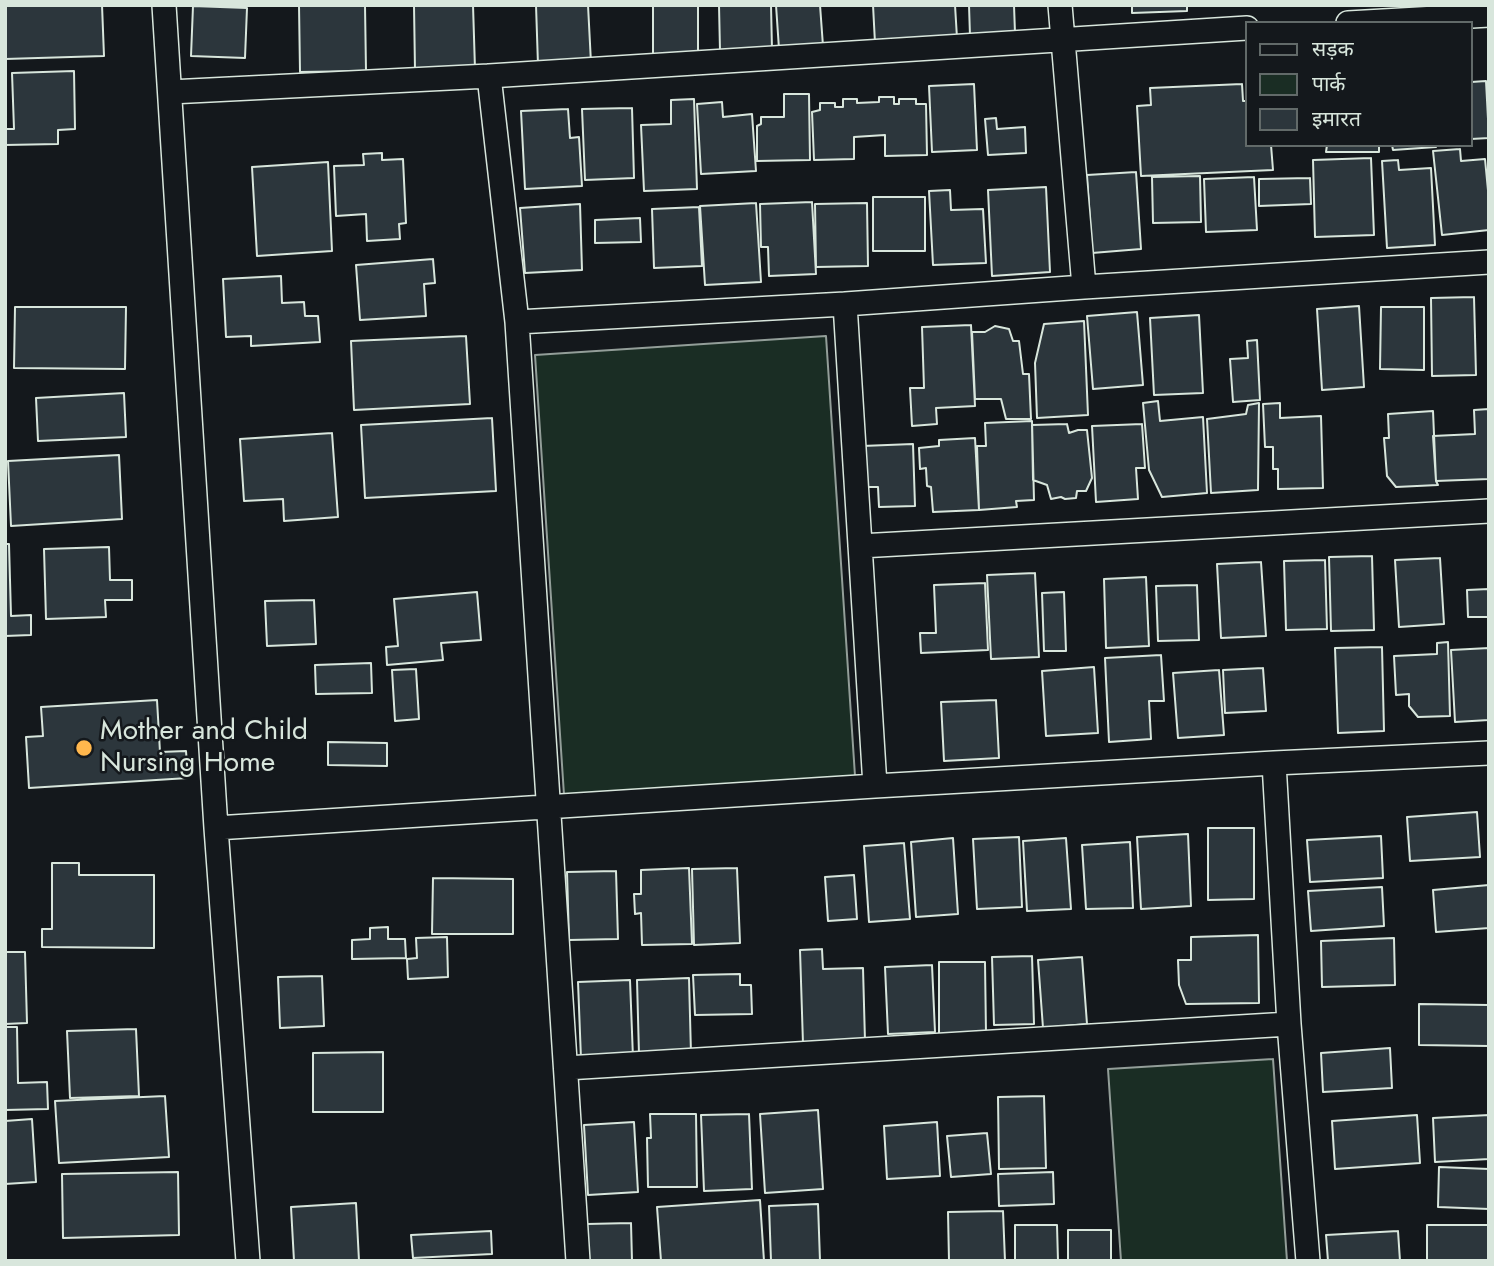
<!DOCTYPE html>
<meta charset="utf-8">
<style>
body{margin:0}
#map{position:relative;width:1494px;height:1266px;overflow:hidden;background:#14181c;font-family:Jost,"Noto Sans Devanagari",sans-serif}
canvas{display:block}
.frame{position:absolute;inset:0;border:7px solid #d8e6dc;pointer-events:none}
.legend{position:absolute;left:1245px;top:21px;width:228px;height:126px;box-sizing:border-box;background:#14181c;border:2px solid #626a69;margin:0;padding:9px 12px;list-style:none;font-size:21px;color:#d8e6dc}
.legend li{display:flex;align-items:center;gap:14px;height:35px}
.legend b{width:35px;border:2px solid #626a69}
</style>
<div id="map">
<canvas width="1494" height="1266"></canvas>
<div class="frame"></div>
<ul class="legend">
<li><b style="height:9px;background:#14181c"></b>सड़क</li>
<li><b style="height:19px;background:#1a2d24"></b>पार्क</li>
<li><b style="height:19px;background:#2c363c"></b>इमारत</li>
</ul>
</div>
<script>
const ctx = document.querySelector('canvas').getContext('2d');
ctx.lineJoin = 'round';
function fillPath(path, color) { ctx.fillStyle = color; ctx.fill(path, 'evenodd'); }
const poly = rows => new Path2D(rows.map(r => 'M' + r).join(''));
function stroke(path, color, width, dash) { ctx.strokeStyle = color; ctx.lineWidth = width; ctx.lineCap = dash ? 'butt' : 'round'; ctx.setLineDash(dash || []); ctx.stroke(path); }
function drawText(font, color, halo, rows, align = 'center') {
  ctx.font = font + ' Jost,sans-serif'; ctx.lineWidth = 5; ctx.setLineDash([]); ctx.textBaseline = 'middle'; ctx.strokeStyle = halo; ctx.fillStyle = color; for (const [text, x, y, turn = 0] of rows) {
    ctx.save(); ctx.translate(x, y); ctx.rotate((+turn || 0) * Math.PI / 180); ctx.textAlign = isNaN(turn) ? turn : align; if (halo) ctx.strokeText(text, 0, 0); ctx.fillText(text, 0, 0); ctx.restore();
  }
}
const green = poly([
 [826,336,855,776,564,795,535,355,826,336],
 [1273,1059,1287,1261,1121,1261,1108,1069,1273,1059]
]);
const building = poly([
 [5,5,102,5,104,56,5,59,5,5],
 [299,5,365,5,366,71,300,72,299,5],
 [414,5,473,5,475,69,415,71,414,5],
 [536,5,588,5,591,63,538,65,536,5],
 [653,5,698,5,698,59,653,59,653,5],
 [719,5,771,5,772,50,720,51,719,5],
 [776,5,820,5,823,46,779,49,776,5],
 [873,5,955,5,957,38,875,43,873,5],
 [969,5,1014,5,1015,33,970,36,969,5],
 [1132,5,1187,5,1187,11,1132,13,1132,5],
 [193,6,247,8,245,58,191,56,193,6],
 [74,71,75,129,58,130,58,144,5,145,5,129,14,129,12,73,74,71],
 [1486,81,1489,138,1471,139,1471,82,1486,81],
 [974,84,977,150,932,152,929,86,974,84],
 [1242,84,1243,101,1247,101,1247,145,1271,145,1273,170,1141,176,1137,106,1151,105,1150,88,1242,84],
 [784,94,809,94,810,160,757,161,757,126,761,124,761,117,784,117,784,94],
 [879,97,894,97,894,104,899,104,899,99,916,99,916,104,926,104,927,155,885,156,885,135,854,137,854,159,814,160,812,112,820,110,820,103,835,103,835,107,843,107,843,99,857,99,857,103,879,102,879,97],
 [694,99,697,189,644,191,641,125,671,124,671,100,694,99],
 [722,102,723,117,752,114,756,171,701,174,697,104,722,102],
 [632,108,634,178,585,180,582,109,632,108],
 [568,109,570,138,579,137,582,186,525,189,521,111,568,109],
 [996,118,997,129,1025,127,1026,153,988,155,985,119,996,118],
 [1327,145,1379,145,1379,152,1326,152,1327,145],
 [1392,145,1436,145,1436,147,1393,150,1392,145],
 [1460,149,1461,161,1485,159,1489,201,1489,230,1442,235,1433,151,1460,149],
 [382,153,382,160,403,159,406,223,399,224,400,239,367,241,366,214,336,216,334,166,364,165,363,154,382,153],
 [1371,158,1374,235,1315,237,1313,160,1371,158],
 [1398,160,1399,170,1431,168,1435,245,1387,248,1382,161,1398,160],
 [328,162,332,251,257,256,252,167,328,162],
 [1136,172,1141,249,1092,253,1087,175,1136,172],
 [1200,176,1201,222,1153,223,1152,177,1200,176],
 [1254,177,1257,230,1206,232,1204,179,1254,177],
 [1310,178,1311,204,1259,206,1259,179,1310,178],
 [1046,187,1050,272,992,276,988,190,1046,187],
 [950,190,951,210,983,209,986,263,933,265,929,191,950,190],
 [873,197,925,197,925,251,873,251,873,197],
 [812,202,816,274,769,276,768,247,761,247,760,204,812,202],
 [756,203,761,282,705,285,700,206,756,203],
 [867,203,868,266,816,267,815,204,867,203],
 [580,204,582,270,525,273,520,208,580,204],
 [699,207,702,266,654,268,652,209,699,207],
 [640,218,641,242,595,243,595,220,640,218],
 [433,259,435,283,424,284,426,316,360,320,356,265,433,259],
 [281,276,282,303,304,302,305,316,318,316,320,342,251,346,251,336,226,337,223,279,281,276],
 [1474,297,1476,375,1432,376,1431,298,1474,297],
 [1359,306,1364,387,1322,390,1317,309,1359,306],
 [15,307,126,307,125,369,14,368,15,307],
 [1381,307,1424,307,1424,370,1380,369,1381,307],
 [1137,312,1143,385,1093,389,1087,316,1137,312],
 [1199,315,1203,393,1154,395,1150,318,1199,315],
 [1084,321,1088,415,1037,418,1035,363,1044,324,1084,321],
 [971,325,975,406,936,408,937,424,912,426,910,388,924,388,922,327,971,325],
 [995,326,1009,329,1013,341,1019,341,1023,374,1029,374,1031,419,1006,419,1001,399,975,399,972,332,985,332,995,326],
 [466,336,470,404,354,410,351,341,466,336],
 [1257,340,1260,400,1233,402,1230,359,1248,358,1247,341,1257,340],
 [124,393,126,437,38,441,36,398,124,393],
 [1158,401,1160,421,1203,417,1207,493,1162,497,1149,470,1143,403,1158,401],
 [1259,403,1258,490,1211,493,1207,419,1246,414,1248,405,1259,403],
 [1280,403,1280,418,1321,416,1323,488,1278,489,1278,469,1273,469,1273,447,1265,447,1263,404,1280,403],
 [1489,409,1489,479,1436,481,1433,436,1475,434,1474,410,1489,409],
 [1433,411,1436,481,1438,485,1396,487,1387,476,1384,438,1389,438,1388,414,1433,411],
 [492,418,496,491,365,498,361,425,492,418],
 [1032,421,1034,500,1016,501,1017,507,979,510,977,446,986,446,985,423,1032,421],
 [1067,424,1069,433,1078,430,1087,430,1092,478,1086,491,1077,491,1076,498,1065,499,1061,497,1051,499,1047,485,1033,480,1032,425,1067,424],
 [1142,424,1145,468,1136,468,1138,499,1096,502,1092,426,1142,424],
 [332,433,338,517,284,521,283,499,244,501,240,439,332,433],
 [975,438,979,510,933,512,931,487,927,486,926,468,920,469,919,448,939,446,939,440,975,438],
 [913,444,915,506,879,507,878,487,864,487,862,446,913,444],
 [119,455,122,519,11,526,8,461,119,455],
 [5,544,9,544,11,616,31,615,31,635,5,636,5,544],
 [109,547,110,580,132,580,132,600,105,600,106,617,46,619,44,549,109,547],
 [1372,556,1374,630,1331,631,1329,557,1372,556],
 [1440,558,1444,624,1399,627,1395,560,1440,558],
 [1325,560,1327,629,1286,630,1284,561,1325,560],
 [1261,562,1266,636,1221,638,1217,564,1261,562],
 [1035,573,1039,657,991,659,987,575,1035,573],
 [1146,577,1149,646,1106,648,1104,579,1146,577],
 [985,583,988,650,921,653,920,633,936,633,934,585,985,583],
 [1197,585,1199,640,1158,641,1156,586,1197,585],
 [1489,589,1489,617,1468,617,1467,590,1489,589],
 [477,592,481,640,441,643,443,660,387,665,386,647,398,646,394,599,477,592],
 [1064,592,1066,651,1044,651,1042,593,1064,592],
 [314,600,316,644,267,646,265,601,314,600],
 [1448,642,1450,716,1418,717,1409,706,1409,694,1396,695,1394,656,1437,654,1437,643,1448,642],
 [1382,647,1384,731,1338,733,1335,648,1382,647],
 [1489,648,1489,720,1455,722,1451,650,1489,648],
 [1161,655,1164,701,1149,701,1151,739,1109,742,1105,658,1161,655],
 [371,663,372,693,316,694,315,665,371,663],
 [1094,667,1098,733,1046,736,1042,671,1094,667],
 [1263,668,1266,711,1225,713,1223,670,1263,668],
 [416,669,419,719,395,721,392,670,416,669],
 [1219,670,1224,735,1178,738,1173,673,1219,670],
 [157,700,160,752,186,751,188,778,29,788,26,737,43,736,41,707,157,700],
 [996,700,999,758,944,761,941,702,996,700],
 [328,742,387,743,387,766,328,765,328,742],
 [1477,812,1480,857,1410,861,1407,817,1477,812],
 [1208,828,1254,828,1254,899,1208,900,1208,828],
 [1188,834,1191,906,1141,909,1137,837,1188,834],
 [1381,836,1383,878,1310,882,1307,840,1381,836],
 [1019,837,1022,907,977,909,973,839,1019,837],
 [953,838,958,914,916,917,911,842,953,838],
 [1066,838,1071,909,1027,911,1023,841,1066,838],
 [1130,842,1133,908,1086,909,1082,845,1130,842],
 [904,843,910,919,869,922,864,846,904,843],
 [52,863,79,863,79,875,154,875,154,948,42,947,42,929,52,929,52,863],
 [689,868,692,944,642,945,641,913,635,914,634,894,641,894,641,870,689,868],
 [737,868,740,943,694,945,692,869,737,868],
 [616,871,618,939,569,940,567,872,616,871],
 [854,875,857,919,828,921,825,877,854,875],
 [433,878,513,879,513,934,432,934,433,878],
 [1489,885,1489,928,1436,932,1433,890,1489,885],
 [1382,887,1384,926,1311,931,1308,891,1382,887],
 [388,927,388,939,405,939,406,958,352,959,352,940,370,939,370,928,388,927],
 [1258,935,1259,1003,1186,1004,1179,985,1178,960,1191,960,1191,937,1258,935],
 [447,937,448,977,408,979,407,959,417,958,416,938,447,937],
 [1394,938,1395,985,1322,987,1321,941,1394,938],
 [822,949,823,969,863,968,865,1041,803,1044,800,950,822,949],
 [5,952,25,952,27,1023,5,1024,5,952],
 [1032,956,1034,1024,994,1025,992,957,1032,956],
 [1082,957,1087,1024,1043,1028,1038,960,1082,957],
 [939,962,985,962,986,1034,939,1034,939,962],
 [932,965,935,1032,888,1034,885,967,932,965],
 [740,974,740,985,751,985,752,1014,695,1015,693,975,740,974],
 [322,976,324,1026,280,1028,278,977,322,976],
 [689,978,691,1054,639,1055,637,980,689,978],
 [630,980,633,1058,581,1059,578,982,630,980],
 [1419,1004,1489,1005,1489,1046,1419,1045,1419,1004],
 [5,1027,17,1027,18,1083,47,1082,48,1109,5,1110,5,1027],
 [136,1029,139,1096,70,1098,67,1031,136,1029],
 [1390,1048,1392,1088,1323,1092,1321,1053,1390,1048],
 [383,1052,383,1112,313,1112,313,1053,383,1052],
 [165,1096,169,1157,59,1163,55,1101,165,1096],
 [1044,1096,1046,1168,999,1169,998,1097,1044,1096],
 [818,1110,823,1189,765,1193,760,1114,818,1110],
 [650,1114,696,1114,697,1187,648,1187,647,1138,651,1138,650,1114],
 [749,1114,752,1189,704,1191,701,1115,749,1114],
 [1417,1115,1420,1163,1335,1169,1332,1121,1417,1115],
 [1489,1115,1489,1159,1435,1162,1433,1118,1489,1115],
 [32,1119,36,1182,5,1184,5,1121,32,1119],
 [634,1122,638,1192,588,1195,584,1125,634,1122],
 [937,1122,940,1176,887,1179,884,1126,937,1122],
 [987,1133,991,1174,951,1177,947,1136,987,1133],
 [1439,1167,1489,1169,1489,1209,1438,1207,1439,1167],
 [178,1172,179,1235,63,1238,62,1174,178,1172],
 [1053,1172,1054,1204,999,1206,998,1174,1053,1172],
 [760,1200,764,1261,661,1261,657,1207,760,1200],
 [356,1203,359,1261,294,1261,291,1207,356,1203],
 [818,1204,820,1261,771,1261,769,1206,818,1204],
 [1003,1211,1005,1261,949,1261,948,1212,1003,1211],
 [631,1223,632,1261,588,1261,587,1224,631,1223],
 [1015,1225,1057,1225,1058,1261,1015,1261,1015,1225],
 [1427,1225,1489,1225,1489,1261,1427,1261,1427,1225],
 [1068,1230,1111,1230,1111,1261,1068,1261,1068,1230],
 [491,1231,492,1254,413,1258,411,1235,491,1231],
 [1398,1231,1400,1261,1328,1261,1326,1235,1398,1231]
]);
const minor = poly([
 [164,5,216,828,248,1261],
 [1060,5,1084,287],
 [1348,23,1489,15],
 [489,76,517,322,578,1261],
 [170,92,489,76,1247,28],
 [845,304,875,786],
 [517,322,845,304,1084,287,1489,262],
 [860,546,1489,511],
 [1274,763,1289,1024,1308,1261],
 [216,828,875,786,1274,763,1489,753],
 [566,1068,1289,1024]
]);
const markers = [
 [84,748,9,"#ffb74d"]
];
const poiNames = [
 ["Mother and Child",100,732],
 ["Nursing Home",100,764]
];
fillPath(green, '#1a2d24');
stroke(green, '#939e99', 2);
fillPath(building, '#2c363c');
stroke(building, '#d8e6dc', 2);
stroke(minor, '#d8e6dc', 26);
stroke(minor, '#14181c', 23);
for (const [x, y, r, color] of markers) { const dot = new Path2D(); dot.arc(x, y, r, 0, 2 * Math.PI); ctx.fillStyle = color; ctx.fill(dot); stroke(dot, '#14181c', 2.5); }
drawText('28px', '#d8e6dc', '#14181c', poiNames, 'left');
</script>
